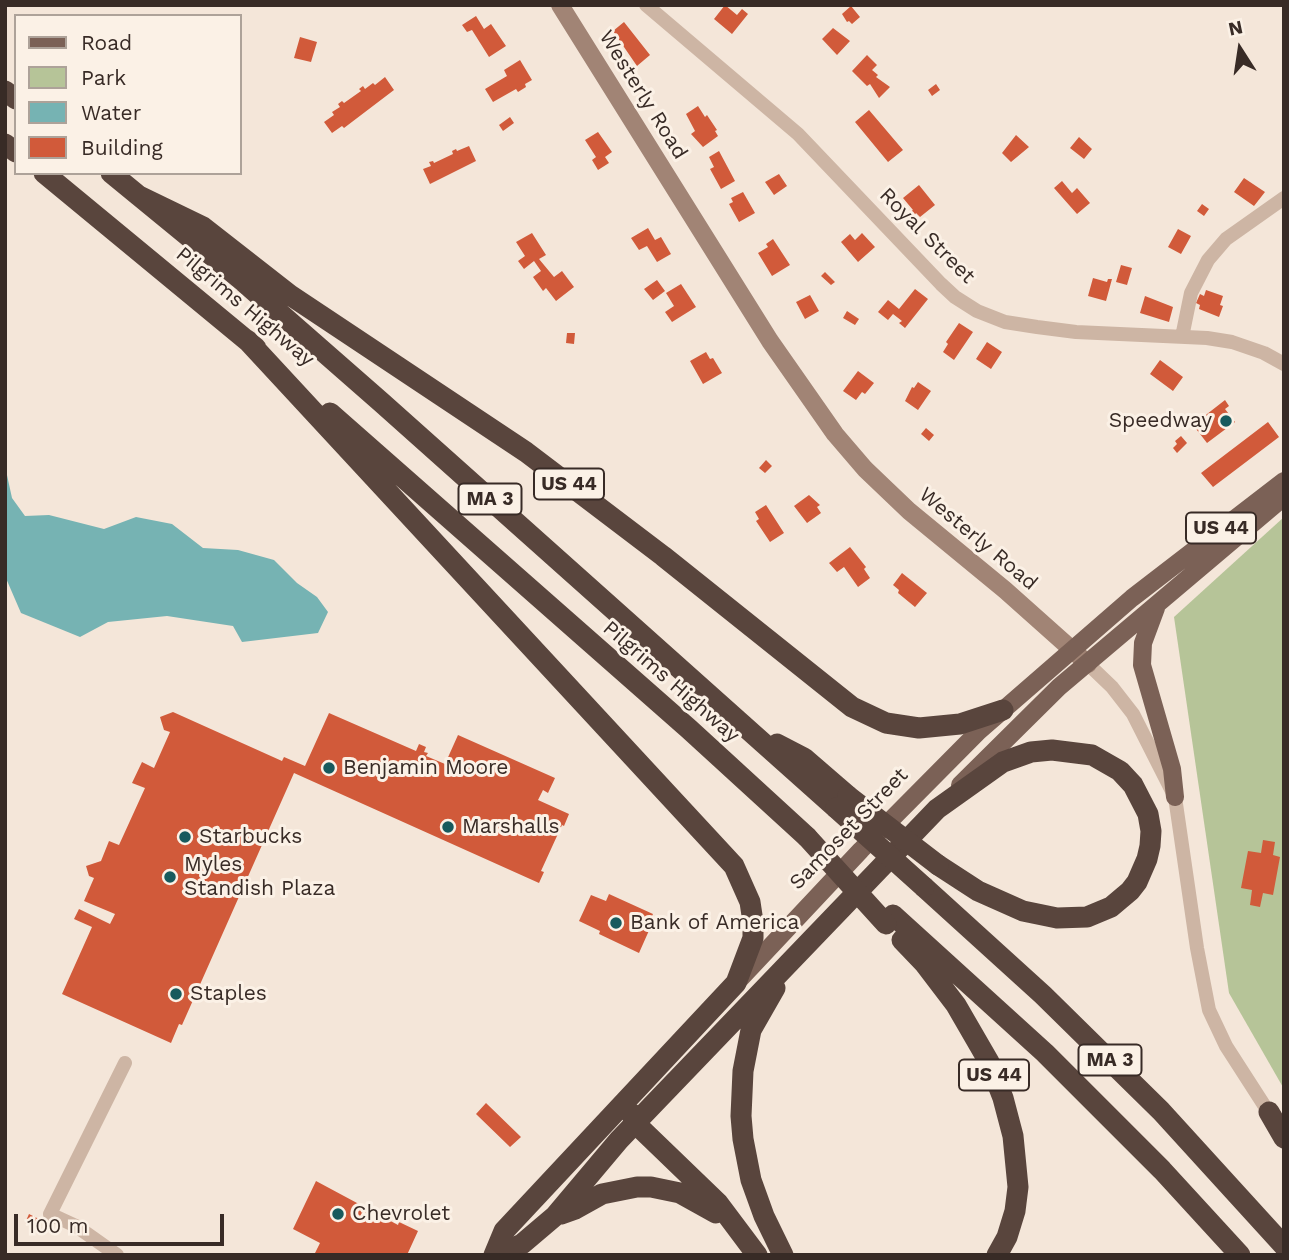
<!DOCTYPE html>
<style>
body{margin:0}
#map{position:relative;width:1289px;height:1260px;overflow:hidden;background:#f4e6d9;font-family:"Work Sans",sans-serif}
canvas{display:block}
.frame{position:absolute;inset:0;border:7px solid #382b26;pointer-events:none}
.legend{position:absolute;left:14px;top:14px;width:228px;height:161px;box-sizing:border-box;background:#fbf1e6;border:2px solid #ada299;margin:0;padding:9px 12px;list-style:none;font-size:21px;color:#382b26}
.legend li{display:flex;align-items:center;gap:14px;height:35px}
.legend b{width:35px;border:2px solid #ada299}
.north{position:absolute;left:1205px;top:14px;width:70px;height:70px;-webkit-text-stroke:5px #fbf1e6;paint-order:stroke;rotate:348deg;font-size:19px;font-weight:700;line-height:28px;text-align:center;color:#382b26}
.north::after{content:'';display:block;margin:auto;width:24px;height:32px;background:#382b26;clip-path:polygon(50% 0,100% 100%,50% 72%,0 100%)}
.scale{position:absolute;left:14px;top:1214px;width:210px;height:32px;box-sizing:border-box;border:4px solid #382b26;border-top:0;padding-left:9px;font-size:21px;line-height:24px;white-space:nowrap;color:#382b26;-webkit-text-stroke:5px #fbf1e6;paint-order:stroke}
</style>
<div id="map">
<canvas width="1289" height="1260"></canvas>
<div class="frame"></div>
<ul class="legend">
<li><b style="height:9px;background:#7b6156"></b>Road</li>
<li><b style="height:19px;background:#b6c498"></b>Park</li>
<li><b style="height:19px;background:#76b3b3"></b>Water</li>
<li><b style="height:19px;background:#d15a3a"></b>Building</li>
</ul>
<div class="north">N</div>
<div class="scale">100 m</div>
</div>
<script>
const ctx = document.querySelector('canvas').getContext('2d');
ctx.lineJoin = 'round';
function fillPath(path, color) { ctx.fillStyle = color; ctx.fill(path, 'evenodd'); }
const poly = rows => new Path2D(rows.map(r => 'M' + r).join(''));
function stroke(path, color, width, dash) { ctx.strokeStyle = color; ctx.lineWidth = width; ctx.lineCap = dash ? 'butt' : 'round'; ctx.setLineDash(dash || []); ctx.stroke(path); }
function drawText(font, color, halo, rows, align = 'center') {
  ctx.font = font + ' "Work Sans",sans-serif'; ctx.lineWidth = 6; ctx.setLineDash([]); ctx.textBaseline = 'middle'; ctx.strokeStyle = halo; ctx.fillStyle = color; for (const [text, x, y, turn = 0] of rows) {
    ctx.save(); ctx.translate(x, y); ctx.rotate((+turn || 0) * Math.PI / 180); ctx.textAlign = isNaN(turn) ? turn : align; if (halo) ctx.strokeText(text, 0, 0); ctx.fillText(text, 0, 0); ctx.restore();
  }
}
const green = poly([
 [1284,517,1284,1089,1229,993,1174,617]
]);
const water = poly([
 [5,466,12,498,25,516,49,515,104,529,136,517,172,524,203,548,238,550,274,560,297,583,317,597,328,612,318,633,242,642,233,626,167,616,108,622,80,637,21,613,5,576]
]);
const building = poly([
 [725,5,737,15,742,9,748,14,732,34,714,19],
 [851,6,860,17,852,24,849,21,847,22,842,14],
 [476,16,484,29,491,24,506,46,489,57,472,30,467,32,462,25],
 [624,22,650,55,637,66,613,31],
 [833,28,850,41,837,55,822,39],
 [300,37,317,42,311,62,294,58],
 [867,55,877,65,872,70,878,75,876,77,890,87,879,98,870,84,867,86,852,71],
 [520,60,532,80,525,84,526,87,518,92,516,89,493,102,485,89,507,76,504,70],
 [385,77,394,90,344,128,342,126,332,133,324,122,334,115,332,112,340,107,338,104,342,101,344,103,361,91,359,89,363,86,365,89,373,83,375,85],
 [936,84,940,90,932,96,928,90],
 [698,106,705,117,707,115,717,130,715,131,718,136,703,147,691,134,695,131,686,114],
 [869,110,903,150,888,162,855,122],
 [510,117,514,123,503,131,499,125],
 [598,132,612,152,605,157,609,163,598,170,592,160,596,157,585,140],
 [1016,135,1029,147,1011,162,1002,153],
 [1079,137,1092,149,1084,159,1070,148],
 [469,146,476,161,430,184,423,169,431,166,429,162,433,161,434,163,453,154,452,151,456,149,457,151],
 [719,151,735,181,721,189,710,169,714,167,709,157],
 [779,174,787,186,774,195,765,182],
 [1244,178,1265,192,1254,206,1234,192],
 [1062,181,1072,193,1077,188,1090,203,1077,214,1054,188],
 [919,185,935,205,920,217,916,213,914,216,910,212,913,210,903,198],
 [743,192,755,213,739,222,729,204,733,202,731,198],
 [1202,204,1209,209,1204,216,1197,211],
 [648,228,655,240,661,237,671,254,657,262,647,246,639,250,631,238],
 [1178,229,1191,236,1181,254,1168,247],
 [532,233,546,255,539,259,554,277,562,271,574,287,556,301,546,288,543,291,533,277,541,271,534,261,524,269,518,261,525,256,516,242],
 [862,233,875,247,858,262,841,242,850,234,855,240],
 [773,239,790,265,772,276,758,253,768,247,766,244],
 [1121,265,1132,268,1127,285,1116,282],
 [825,272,835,282,831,285,821,276],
 [1093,278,1107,282,1108,279,1112,279,1106,301,1088,296],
 [657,280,665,291,653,300,644,289],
 [681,284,696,307,672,322,665,312,674,306,666,293],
 [915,289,928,299,905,328,899,323,902,321,893,314,888,320,878,312,888,300,899,309],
 [1206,290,1223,296,1220,305,1223,306,1219,317,1199,309,1200,305,1196,303,1200,294,1204,296],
 [810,295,819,311,805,319,796,302],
 [1145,296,1173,307,1169,322,1140,313],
 [847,311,859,319,855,325,843,318],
 [959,323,973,332,954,360,943,352,948,344,946,342],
 [567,333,575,333,574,344,566,343],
 [987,342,1002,352,991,369,976,359],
 [706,352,710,359,713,358,722,373,703,384,690,361],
 [1160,360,1183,377,1173,391,1150,374],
 [858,371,874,383,865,394,862,392,856,400,843,391],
 [918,382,931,391,918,410,905,401,912,387,914,388],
 [1225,400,1229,406,1225,409,1235,422,1207,443,1193,425],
 [1268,422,1279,437,1213,487,1201,473],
 [926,428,934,435,929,441,921,434],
 [1181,436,1187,443,1177,453,1173,448,1177,444,1175,441],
 [766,460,772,466,765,473,759,468],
 [809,495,820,505,817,507,821,513,807,523,794,506],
 [766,505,784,533,770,542,756,521,759,519,755,512],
 [850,547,866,567,864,569,870,578,858,587,844,567,837,572,829,563],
 [902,573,927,593,915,607,898,593,899,590,893,585],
 [173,712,282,761,284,757,305,766,329,713,416,751,419,744,426,747,424,752,428,753,426,756,445,764,458,735,555,778,548,793,543,790,538,800,569,814,564,826,562,825,541,871,544,872,539,883,294,773,182,1025,179,1024,171,1043,62,994,92,927,74,919,79,909,110,924,115,914,84,901,94,878,89,876,86,866,101,861,109,841,119,845,145,788,132,783,142,762,154,768,170,732,164,730,160,717],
 [1263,840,1275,842,1273,855,1280,857,1273,895,1263,893,1260,907,1250,905,1252,890,1241,888,1248,851,1261,853],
 [609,894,653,914,648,925,651,926,639,953,599,934,600,931,579,921,591,895,606,901],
 [486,1103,521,1137,510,1147,476,1114],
 [316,1181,398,1225,399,1222,418,1231,407,1255,314,1255,320,1243,293,1229],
 [29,1214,39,1219,34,1228,25,1223]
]);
const street = poly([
 [646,5,798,134,941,284,955,297,977,311,1005,322,1037,327,1076,332,1207,338,1232,342,1264,353,1284,364],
 [1182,337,1191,293,1208,260,1226,239,1284,198],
 [1088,664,1112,687,1133,714,1175,797,1197,948,1209,1010,1226,1046,1273,1119],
 [117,1255,76,1226,50,1214,125,1063]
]);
const secondary = poly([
 [560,5,770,341,835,434,865,469,909,511,1005,590,1088,664]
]);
const primary = poly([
 [1156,608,1143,643,1142,665,1172,769,1175,797],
 [960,785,1059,687,1284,497],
 [738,981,861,850,979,731,1132,598,1284,481]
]);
const highway = poly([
 [5,91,16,99],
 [5,144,16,152],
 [44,173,256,348],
 [111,173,244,282,381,402,836,808],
 [139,196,203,227,290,295,526,452,663,556,852,707,886,723,919,728,960,724,1003,710],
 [247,340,734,866,750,902,753,922,753,938,736,983,504,1231,494,1255],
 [330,413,689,729,807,837],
 [777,744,804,758,848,796],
 [924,887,1043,995,1161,1111,1284,1246],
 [893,915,1045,1053,1162,1170,1240,1255],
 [902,940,924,963,956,1005,989,1062,1003,1098,1013,1136,1018,1187,1015,1211,1007,1237,997,1255],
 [775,988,751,1030,743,1071,741,1116,743,1139,751,1180,764,1216,783,1255],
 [1269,1112,1284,1138],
 [631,1113,636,1124,718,1203,757,1255],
 [561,1214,575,1209,602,1194,637,1187,651,1187,680,1193,716,1213],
 [499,1255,522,1244,555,1216,619,1140,937,809,1003,762,1031,752,1052,750,1092,755,1120,771,1133,785,1148,814,1151,831,1150,846,1147,859,1137,882,1130,891,1111,907,1087,917,1057,918,1023,911,978,891,938,865]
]);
const highwayBridge = poly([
 [848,796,938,865],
 [836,808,924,887],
 [807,837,886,924]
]);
const markers = [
 [1226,421,7,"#185a5d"],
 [329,768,7,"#185a5d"],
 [448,827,7,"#185a5d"],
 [185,837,7,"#185a5d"],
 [170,877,7,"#185a5d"],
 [616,923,7,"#185a5d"],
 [176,994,7,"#185a5d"],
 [338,1214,7,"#185a5d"]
];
const shields = [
 [569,484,70],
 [490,499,63],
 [1221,528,70],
 [1110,1060,63],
 [994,1075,70]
];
const shieldNames = [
 ["US 44",569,484],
 ["MA 3",490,499],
 ["US 44",1221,528],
 ["MA 3",1110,1060],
 ["US 44",994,1075]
];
const streetNames = [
 ["Westerly Road",643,95,58],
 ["Royal Street",927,236,45],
 ["Pilgrims Highway",245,307,40],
 ["Westerly Road",978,539,40],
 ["Pilgrims Highway",671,682,41],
 ["Samoset Street",849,829,-46]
];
const poiNames = [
 ["Speedway",1212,421,"right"],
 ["Benjamin Moore",343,768],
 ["Marshalls",462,827],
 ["Starbucks",199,837],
 ["Myles",184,865],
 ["Standish Plaza",184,889],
 ["Bank of America",630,923],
 ["Staples",190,994],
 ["Chevrolet",352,1214]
];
fillPath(green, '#b6c498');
fillPath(water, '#76b3b3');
fillPath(building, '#d15a3a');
stroke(street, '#cdb5a4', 14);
stroke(secondary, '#a18475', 18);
stroke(primary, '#7b6156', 18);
stroke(highway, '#59453d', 21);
stroke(highwayBridge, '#59453d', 21);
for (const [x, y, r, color] of markers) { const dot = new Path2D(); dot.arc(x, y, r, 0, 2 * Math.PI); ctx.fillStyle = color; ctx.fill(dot); stroke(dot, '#fbf1e6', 2.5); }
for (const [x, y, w] of shields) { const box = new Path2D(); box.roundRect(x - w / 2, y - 15.5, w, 31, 5); ctx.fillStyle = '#fbf1e6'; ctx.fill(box); stroke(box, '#382b26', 2); }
drawText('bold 19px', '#382b26', null, shieldNames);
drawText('21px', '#382b26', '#fbf1e6', streetNames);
drawText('21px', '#382b26', '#fbf1e6', poiNames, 'left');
</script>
